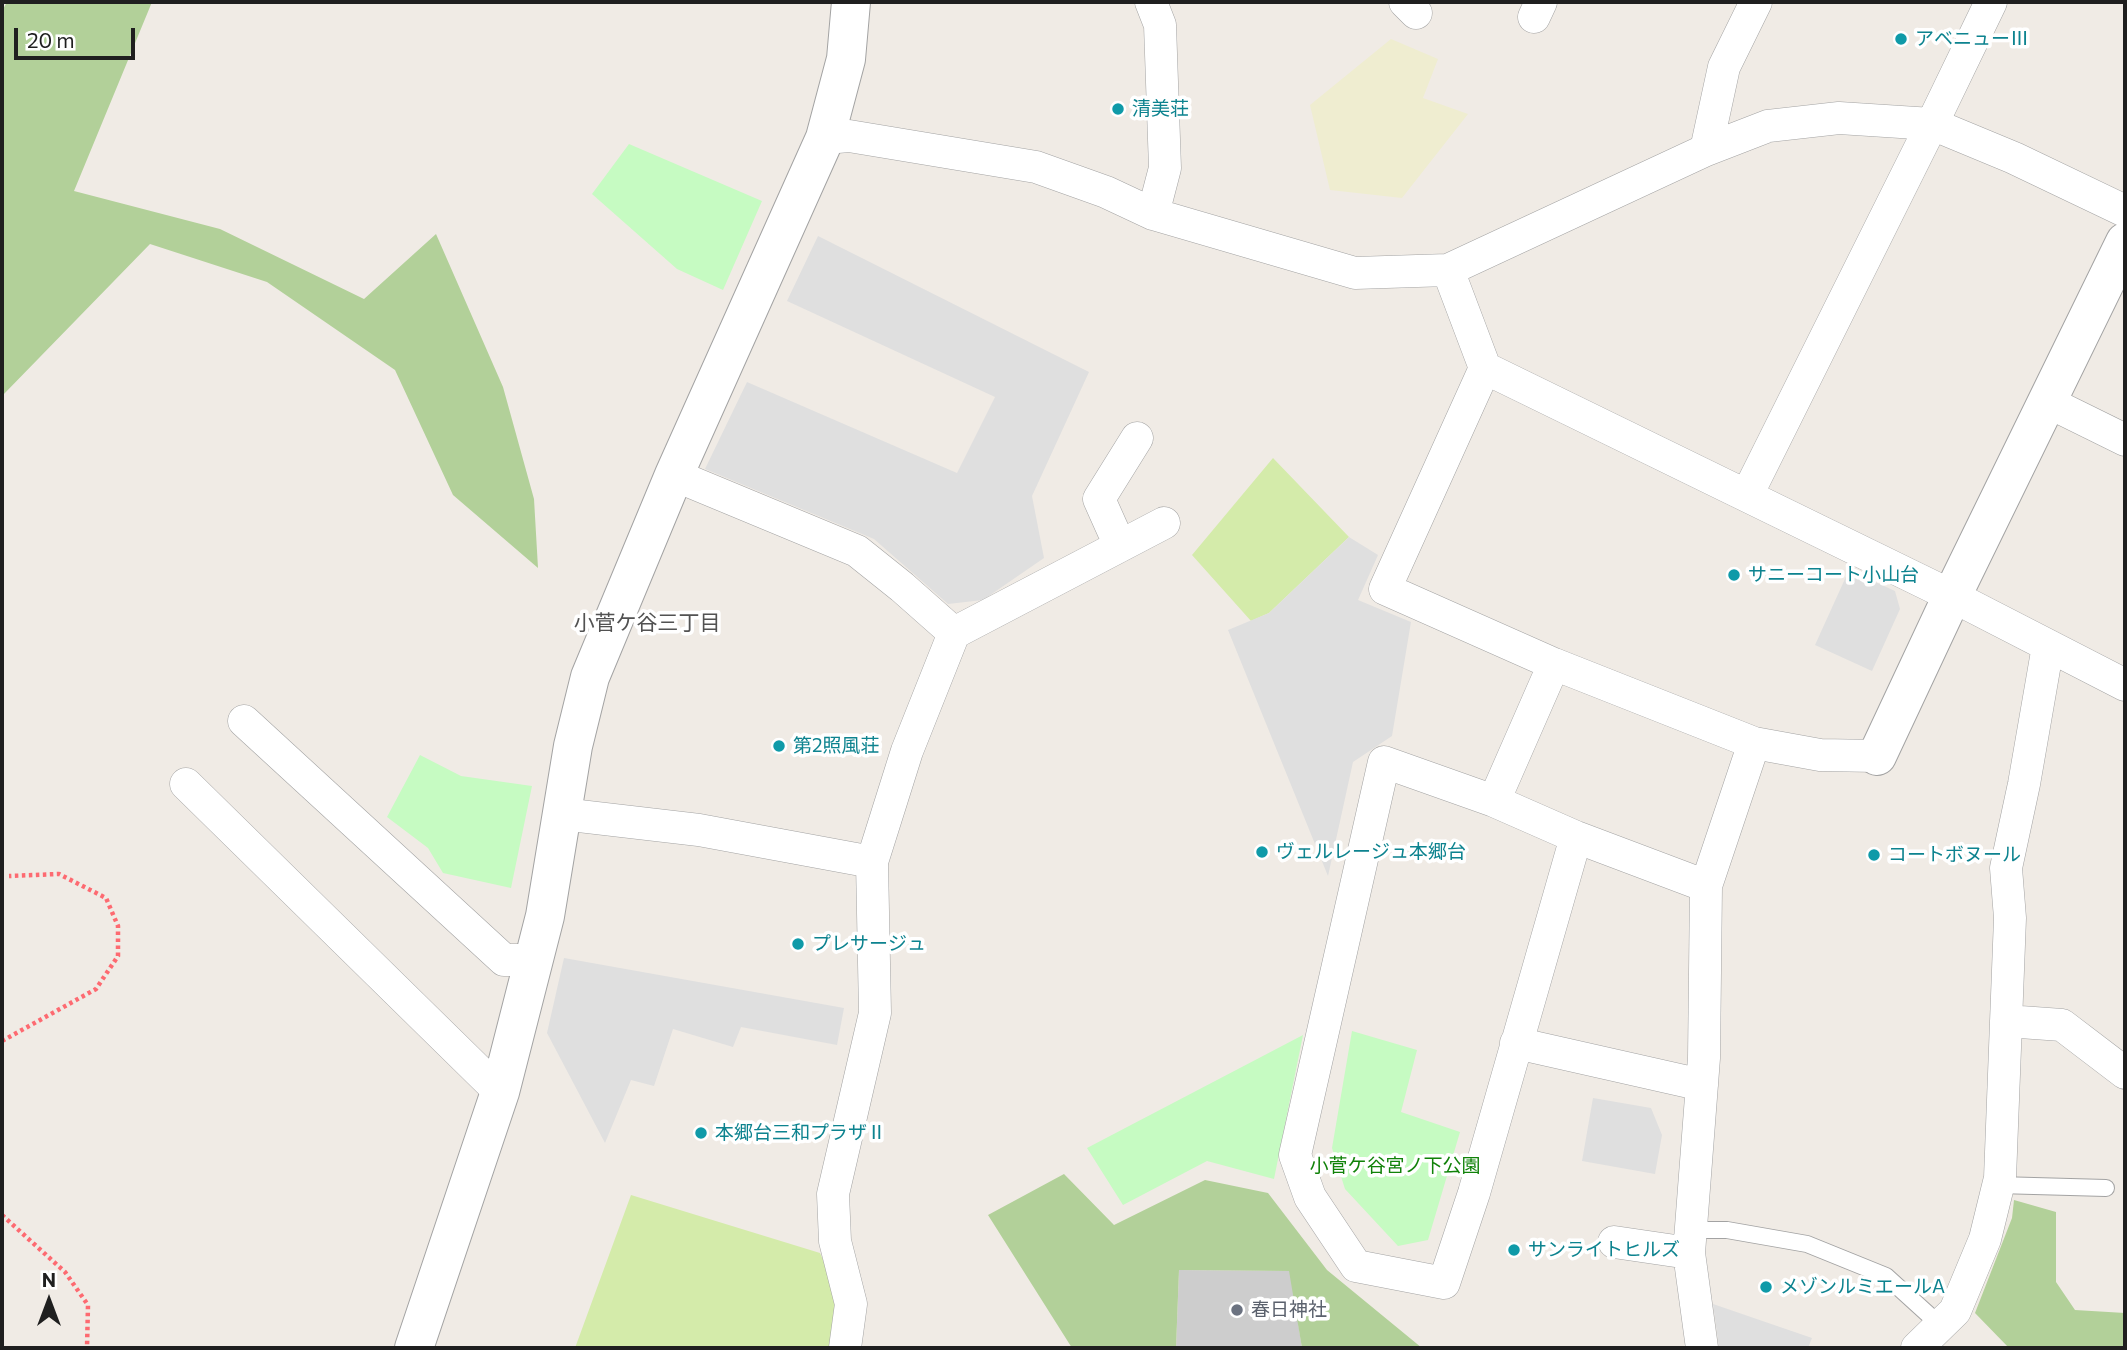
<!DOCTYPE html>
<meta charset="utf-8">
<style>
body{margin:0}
#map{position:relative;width:2127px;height:1350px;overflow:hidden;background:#f0ebe5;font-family:Commissioner,sans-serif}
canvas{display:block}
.frame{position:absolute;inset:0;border:4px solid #1f1f1f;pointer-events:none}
.north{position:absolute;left:14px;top:1266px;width:70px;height:70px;-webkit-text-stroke:5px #fff;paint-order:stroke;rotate:0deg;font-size:19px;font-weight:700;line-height:28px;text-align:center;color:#1f1f1f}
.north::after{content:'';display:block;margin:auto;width:24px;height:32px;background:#1f1f1f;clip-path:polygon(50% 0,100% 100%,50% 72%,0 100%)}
.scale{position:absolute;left:14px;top:28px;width:121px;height:32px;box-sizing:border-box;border:4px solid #1f1f1f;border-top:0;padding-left:9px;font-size:21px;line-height:24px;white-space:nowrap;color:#1f1f1f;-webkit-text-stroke:5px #fff;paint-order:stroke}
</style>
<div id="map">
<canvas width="2127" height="1350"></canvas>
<div class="frame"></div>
<div class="north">N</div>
<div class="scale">20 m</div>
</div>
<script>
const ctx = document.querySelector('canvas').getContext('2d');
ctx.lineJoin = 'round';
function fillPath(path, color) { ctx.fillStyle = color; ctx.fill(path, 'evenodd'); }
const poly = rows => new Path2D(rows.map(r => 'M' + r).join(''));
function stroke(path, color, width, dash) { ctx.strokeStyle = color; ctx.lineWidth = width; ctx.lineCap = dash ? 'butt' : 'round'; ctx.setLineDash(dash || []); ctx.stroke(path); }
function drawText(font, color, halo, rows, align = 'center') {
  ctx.font = font + ' Commissioner,"Noto Sans JP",sans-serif'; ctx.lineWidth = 7; ctx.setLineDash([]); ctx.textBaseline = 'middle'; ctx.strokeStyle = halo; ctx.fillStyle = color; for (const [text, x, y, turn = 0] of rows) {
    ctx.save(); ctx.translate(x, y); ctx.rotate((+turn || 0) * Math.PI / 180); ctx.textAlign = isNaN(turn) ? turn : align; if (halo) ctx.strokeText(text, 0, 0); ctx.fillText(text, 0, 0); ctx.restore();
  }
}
const religious = poly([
 [1179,1270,1290,1271,1302,1348,1176,1348]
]);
const farmland = poly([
 [1391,39,1438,59,1423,98,1468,114,1402,198,1330,190,1310,105]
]);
const grass = poly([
 [1273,458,1349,537,1269,613,1251,621,1192,555],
 [631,1195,820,1253,837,1291,831,1348,575,1348]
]);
const forest = poly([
 [7,2,152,2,74,191,220,229,364,299,436,234,503,387,534,499,538,568,453,495,395,370,267,282,150,244,2,396,2,11],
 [1064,1174,1114,1225,1205,1180,1268,1193,1327,1270,1422,1348,1302,1348,1289,1271,1179,1270,1176,1348,1072,1348,988,1215],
 [2014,1200,2056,1212,2056,1282,2075,1310,2125,1313,2125,1348,2009,1348,1975,1313,2012,1218]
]);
const park = poly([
 [629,144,762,201,723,290,677,269,592,194],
 [420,755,461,776,532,786,511,888,443,873,428,848,387,817],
 [1352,1031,1417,1050,1401,1112,1460,1132,1428,1240,1398,1246,1345,1189,1332,1148],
 [1303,1035,1274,1179,1207,1161,1123,1205,1087,1148]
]);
const parking = poly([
 [818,236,1089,372,1032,496,1044,558,983,600,948,604,874,539,705,469,747,382,957,473,995,397,787,301],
 [1349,537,1378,555,1358,600,1411,622,1392,736,1353,762,1328,876,1228,630,1269,613],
 [1849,570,1895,591,1900,609,1872,671,1815,645],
 [564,958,844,1008,837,1045,741,1027,733,1047,673,1029,654,1086,631,1080,605,1143,547,1033],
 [1593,1098,1651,1108,1662,1135,1655,1174,1582,1161],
 [1713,1304,1812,1338,1808,1348,1719,1348]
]);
const path = poly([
 [2,1041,96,989,118,956,118,926,106,898,59,874,9,876],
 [2,1215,65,1272,88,1305,87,1348]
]);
const service = poly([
 [1998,1185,2106,1188],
 [1690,1230,1727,1230,1807,1244,1886,1276,1941,1326]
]);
const minor = poly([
 [1151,2,1160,25,1165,168,1153,214],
 [1405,2,1416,13],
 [1534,17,1541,2],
 [825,138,849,136,1036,167,1106,192,1153,214,1355,273,1448,270,1706,150,1768,126,1839,118,1932,124,2014,158,2125,211],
 [1706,150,1724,67,1756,2],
 [1448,270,1485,368,1952,596,2125,685],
 [1485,368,1385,589,1554,664,1754,743,1820,755,1877,756],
 [2048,402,2125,440],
 [674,475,857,551,902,587,954,633],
 [1747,495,1932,124,1991,2],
 [1120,546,1099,499,1137,438],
 [244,721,504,960,532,960],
 [186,784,500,1092],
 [1494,801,1554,664],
 [562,814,699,830,872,862],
 [1576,837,1474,1193,1444,1283,1356,1266,1310,1197,1295,1155,1384,762,1494,801,1576,837,1706,886],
 [2006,1021,2062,1025,2125,1073],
 [1516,1043,1702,1085],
 [1614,1242,1689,1253],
 [845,1348,851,1304,835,1241,833,1194,875,1013,872,862,907,751,954,633,1164,523],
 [1702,1348,1689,1253,1704,1058,1706,886,1754,743],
 [1917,1348,1955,1311,1985,1239,2000,1178,2010,918,2006,868,2024,784,2048,646]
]);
const tertiary = poly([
 [1877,756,1952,596,2125,242],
 [414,1348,500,1092,545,916,573,746,590,677,674,475,825,138,846,59,851,2]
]);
const markers = [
 [1901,39,7,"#0f9aa8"],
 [1118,109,7,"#0f9aa8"],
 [1734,575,7,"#0f9aa8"],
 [779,746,7,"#0f9aa8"],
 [1262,852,7,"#0f9aa8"],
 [1874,855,7,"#0f9aa8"],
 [798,944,7,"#0f9aa8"],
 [701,1133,7,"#0f9aa8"],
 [1514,1250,7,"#0f9aa8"],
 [1766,1287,7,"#0f9aa8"],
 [1237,1310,7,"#6b7280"]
];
const cultureNames = [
 ["アベニューⅢ",1915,39],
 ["清美荘",1132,109],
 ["サニーコート小山台",1748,575],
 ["第2照風荘",793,746],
 ["ヴェルレージュ本郷台",1276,852],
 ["コートボヌール",1888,855],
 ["プレサージュ",812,944],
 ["本郷台三和プラザⅡ",715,1133],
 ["サンライトヒルズ",1528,1250],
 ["メゾンルミエールA",1780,1287]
];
const parkNames = [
 ["小菅ケ谷宮ノ下公園",1395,1166]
];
const worshipNames = [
 ["春日神社",1251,1310]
];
const neighbourhoodNames = [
 ["小菅ケ谷三丁目",647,623]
];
fillPath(religious, '#cdcdcd');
fillPath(farmland, '#efedd0');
fillPath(grass, '#d4ebaa');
fillPath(forest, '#b2d099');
fillPath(park, '#c6fbc2');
fillPath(parking, '#dfdfdf');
stroke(service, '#a3a3a3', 18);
stroke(minor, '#a3a3a3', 33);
stroke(tertiary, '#a3a3a3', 40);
stroke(path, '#fd6a71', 4.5, [3.5, 3.5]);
stroke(service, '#fff', 16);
stroke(minor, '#fff', 32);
stroke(tertiary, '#fff', 38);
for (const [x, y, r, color] of markers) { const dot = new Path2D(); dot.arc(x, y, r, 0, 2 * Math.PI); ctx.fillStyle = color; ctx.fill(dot); stroke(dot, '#fff', 2.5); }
drawText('19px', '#0d838f', '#fff', cultureNames, 'left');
drawText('19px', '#118209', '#fff', parkNames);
drawText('19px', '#5b616d', '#fff', worshipNames, 'left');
drawText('21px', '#525252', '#fff', neighbourhoodNames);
</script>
